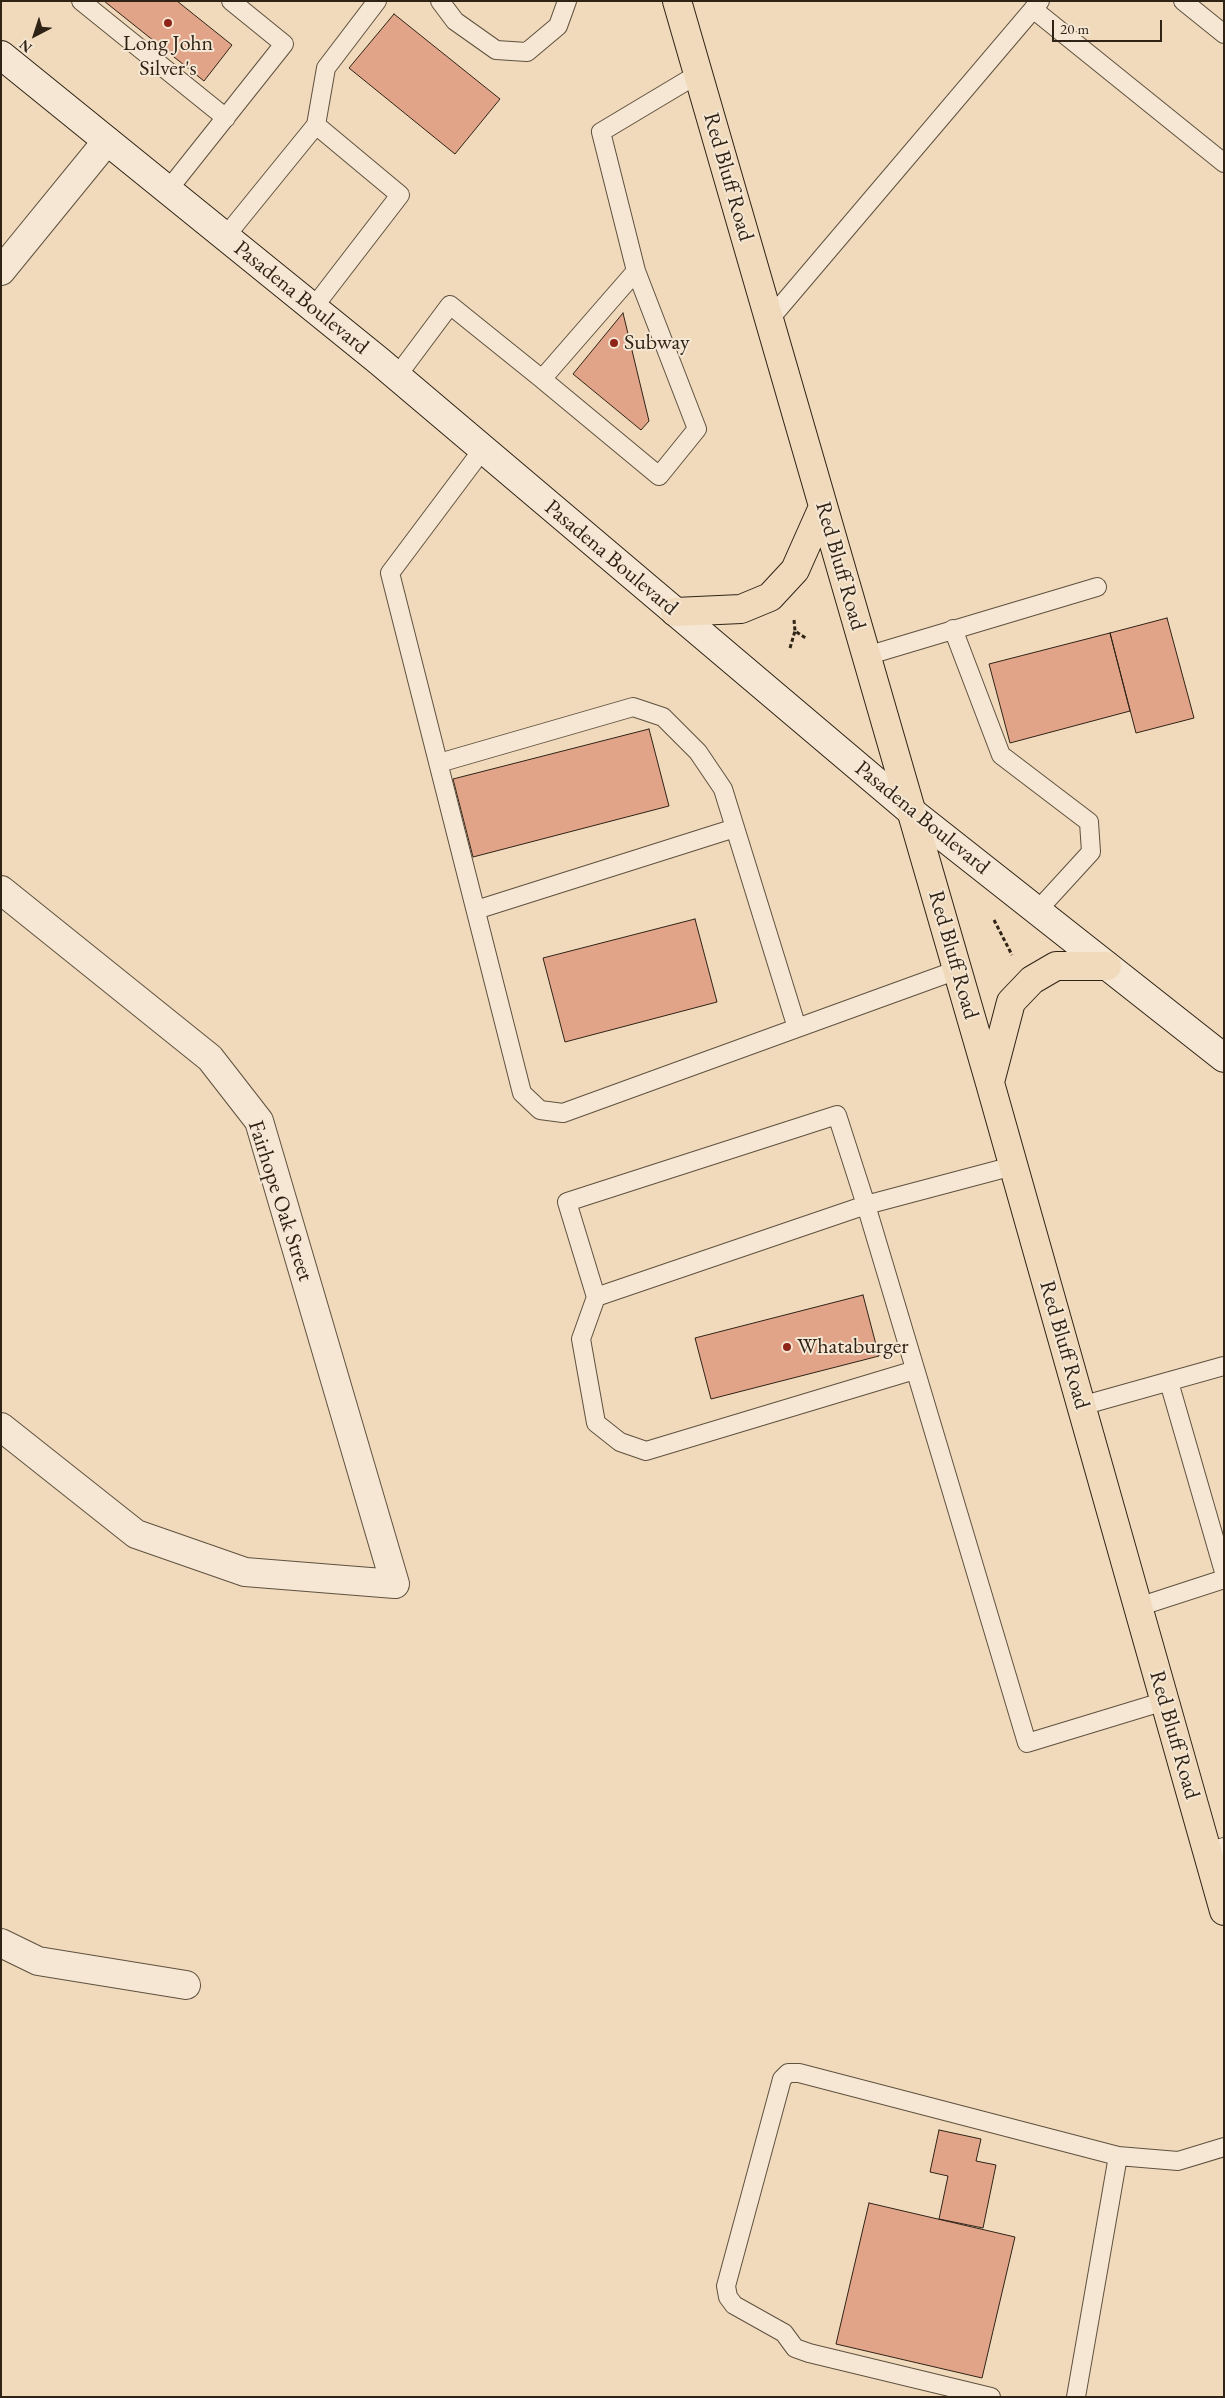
<!DOCTYPE html>
<style>
body{margin:0}
#map{position:relative;width:1225px;height:2398px;overflow:hidden;background:#f0dabb;font-family:"EB Garamond",serif}
canvas{display:block}
.frame{position:absolute;inset:0;border:2px solid #2f2316;pointer-events:none}
.north{position:absolute;left:10px;top:10px;width:50px;height:50px;-webkit-text-stroke:4px #f5e7d3;paint-order:stroke;rotate:220deg;font-size:14px;font-weight:700;line-height:20px;text-align:center;color:#2f2316}
.north::after{content:'';display:block;margin:auto;width:18px;height:22px;background:#2f2316;clip-path:polygon(50% 0,100% 100%,50% 72%,0 100%)}
.scale{position:absolute;left:1052px;top:20px;width:110px;height:22px;box-sizing:border-box;border:2px solid #2f2316;border-top:0;padding-left:6px;font-size:15px;line-height:18px;white-space:nowrap;color:#2f2316;-webkit-text-stroke:4px #f5e7d3;paint-order:stroke}
</style>
<div id="map">
<canvas width="1225" height="2398"></canvas>
<div class="frame"></div>
<div class="north">N</div>
<div class="scale">20 m</div>
</div>
<script>
const ctx = document.querySelector('canvas').getContext('2d');
ctx.lineJoin = 'round';
function fillPath(path, color) { ctx.fillStyle = color; ctx.fill(path, 'evenodd'); }
const poly = rows => new Path2D(rows.map(r => 'M' + r).join(''));
function stroke(path, color, width, dash) { ctx.strokeStyle = color; ctx.lineWidth = width; ctx.lineCap = dash ? 'butt' : 'round'; ctx.setLineDash(dash || []); ctx.stroke(path); }
function drawText(font, color, halo, rows, align = 'center') {
  ctx.font = font + ' "EB Garamond",serif'; ctx.lineWidth = 4; ctx.setLineDash([]); ctx.textBaseline = 'middle'; ctx.strokeStyle = halo; ctx.fillStyle = color; for (const [text, x, y, turn = 0] of rows) {
    ctx.save(); ctx.translate(x, y); ctx.rotate((+turn || 0) * Math.PI / 180); ctx.textAlign = isNaN(turn) ? turn : align; if (halo) ctx.strokeText(text, 0, 0); ctx.fillText(text, 0, 0); ctx.restore();
  }
}
const building = poly([
 [104,1,177,1,232,45,204,81,104,1],
 [394,14,500,99,455,154,349,68,394,14],
 [623,313,649,421,641,430,573,374,623,313],
 [1167,618,1194,718,1136,733,1110,633,1167,618],
 [1110,633,1130,711,1010,743,989,664,1110,633],
 [649,729,669,806,473,857,453,779,649,729],
 [695,919,717,1002,565,1042,543,958,695,919],
 [863,1295,879,1356,711,1399,695,1338,863,1295],
 [939,2130,981,2139,976,2161,996,2165,983,2228,939,2219,948,2176,930,2172,939,2130],
 [869,2203,1015,2237,982,2378,836,2344,869,2203]
]);
const path = poly([
 [794,620,795,631],
 [790,648,795,631,807,639],
 [994,920,1012,955]
]);
const lane = poly([
 [81,1,226,118],
 [440,1,455,21,496,50,527,52,558,26,567,1],
 [1183,1,1224,34],
 [1033,9,1224,163],
 [316,125,326,68,377,1],
 [168,190,284,44,231,1],
 [225,237,316,125,400,195,313,308],
 [769,320,1040,1],
 [397,376,450,305,542,379,636,271,601,132,698,74],
 [542,379,659,476,697,429,636,271],
 [483,449,390,573,522,1093,540,1110,563,1113,957,970],
 [953,629,1001,755,1089,822,1091,852,1037,911],
 [866,656,1097,587],
 [439,763,633,707,663,717,698,752,723,789,797,1028],
 [476,910,735,828],
 [837,1115,866,1205,596,1297,567,1202,837,1115],
 [1013,1166,866,1205,1027,1743,1165,1701],
 [596,1297,581,1339,596,1423,620,1442,646,1451,915,1370],
 [1169,1382,1224,1572],
 [1081,1406,1224,1366],
 [1138,1607,1224,1579],
 [1207,1852,1224,1847],
 [991,2397,809,2353,795,2348,784,2333,734,2305,728,2297,726,2286,782,2079,788,2073,799,2073,1118,2156],
 [1076,2397,1118,2156,1178,2161,1224,2147]
]);
const street = poly([
 [1,271,107,141],
 [1,890,210,1058,259,1121,395,1584,245,1572,136,1534,1,1427],
 [1,1943,38,1961,186,1985]
]);
const secondary = poly([
 [1,55,379,361,912,812,1224,1058]
]);
const primary = poly([
 [677,1,990,1083,1224,1911],
 [675,612,741,609,770,597,795,570,823,507],
 [990,1082,1011,1002,1032,980,1056,966,1107,966]
]);
const markers = [
 [168,23,5,"#8f2418"],
 [614,343,5,"#8f2418"],
 [787,1347,5,"#8f2418"]
];
const poiNames = [
 ["Long John",168,44,"center"],
 ["Silver's",168,69,"center"],
 ["Subway",624,343],
 ["Whataburger",797,1347]
];
const streetNames = [
 ["Red Bluff Road",728,177,74],
 ["Pasadena Boulevard",301,298,39],
 ["Pasadena Boulevard",611,558,40],
 ["Red Bluff Road",840,566,74],
 ["Pasadena Boulevard",922,818,39],
 ["Red Bluff Road",953,955,74],
 ["Fairhope Oak Street",280,1201,72],
 ["Red Bluff Road",1064,1345,74],
 ["Red Bluff Road",1174,1735,74]
];
fillPath(building, '#e1a489');
stroke(building, '#2f2316', 1);
stroke(lane, '#5f513f', 20);
stroke(street, '#5f513f', 30);
stroke(secondary, '#2f2316', 30);
stroke(primary, '#2f2316', 30);
stroke(path, '#2f2316', 3, [4, 2.5]);
stroke(lane, '#f5e7d3', 18);
stroke(street, '#f5e7d3', 28);
stroke(secondary, '#f5e7d3', 28);
stroke(primary, '#f0dabb', 28);
for (const [x, y, r, color] of markers) { const dot = new Path2D(); dot.arc(x, y, r, 0, 2 * Math.PI); ctx.fillStyle = color; ctx.fill(dot); stroke(dot, '#f5e7d3', 2); }
drawText('22px', '#2f2316', '#f5e7d3', poiNames, 'left');
drawText('22px', '#2f2316', '#f5e7d3', streetNames);
</script>
